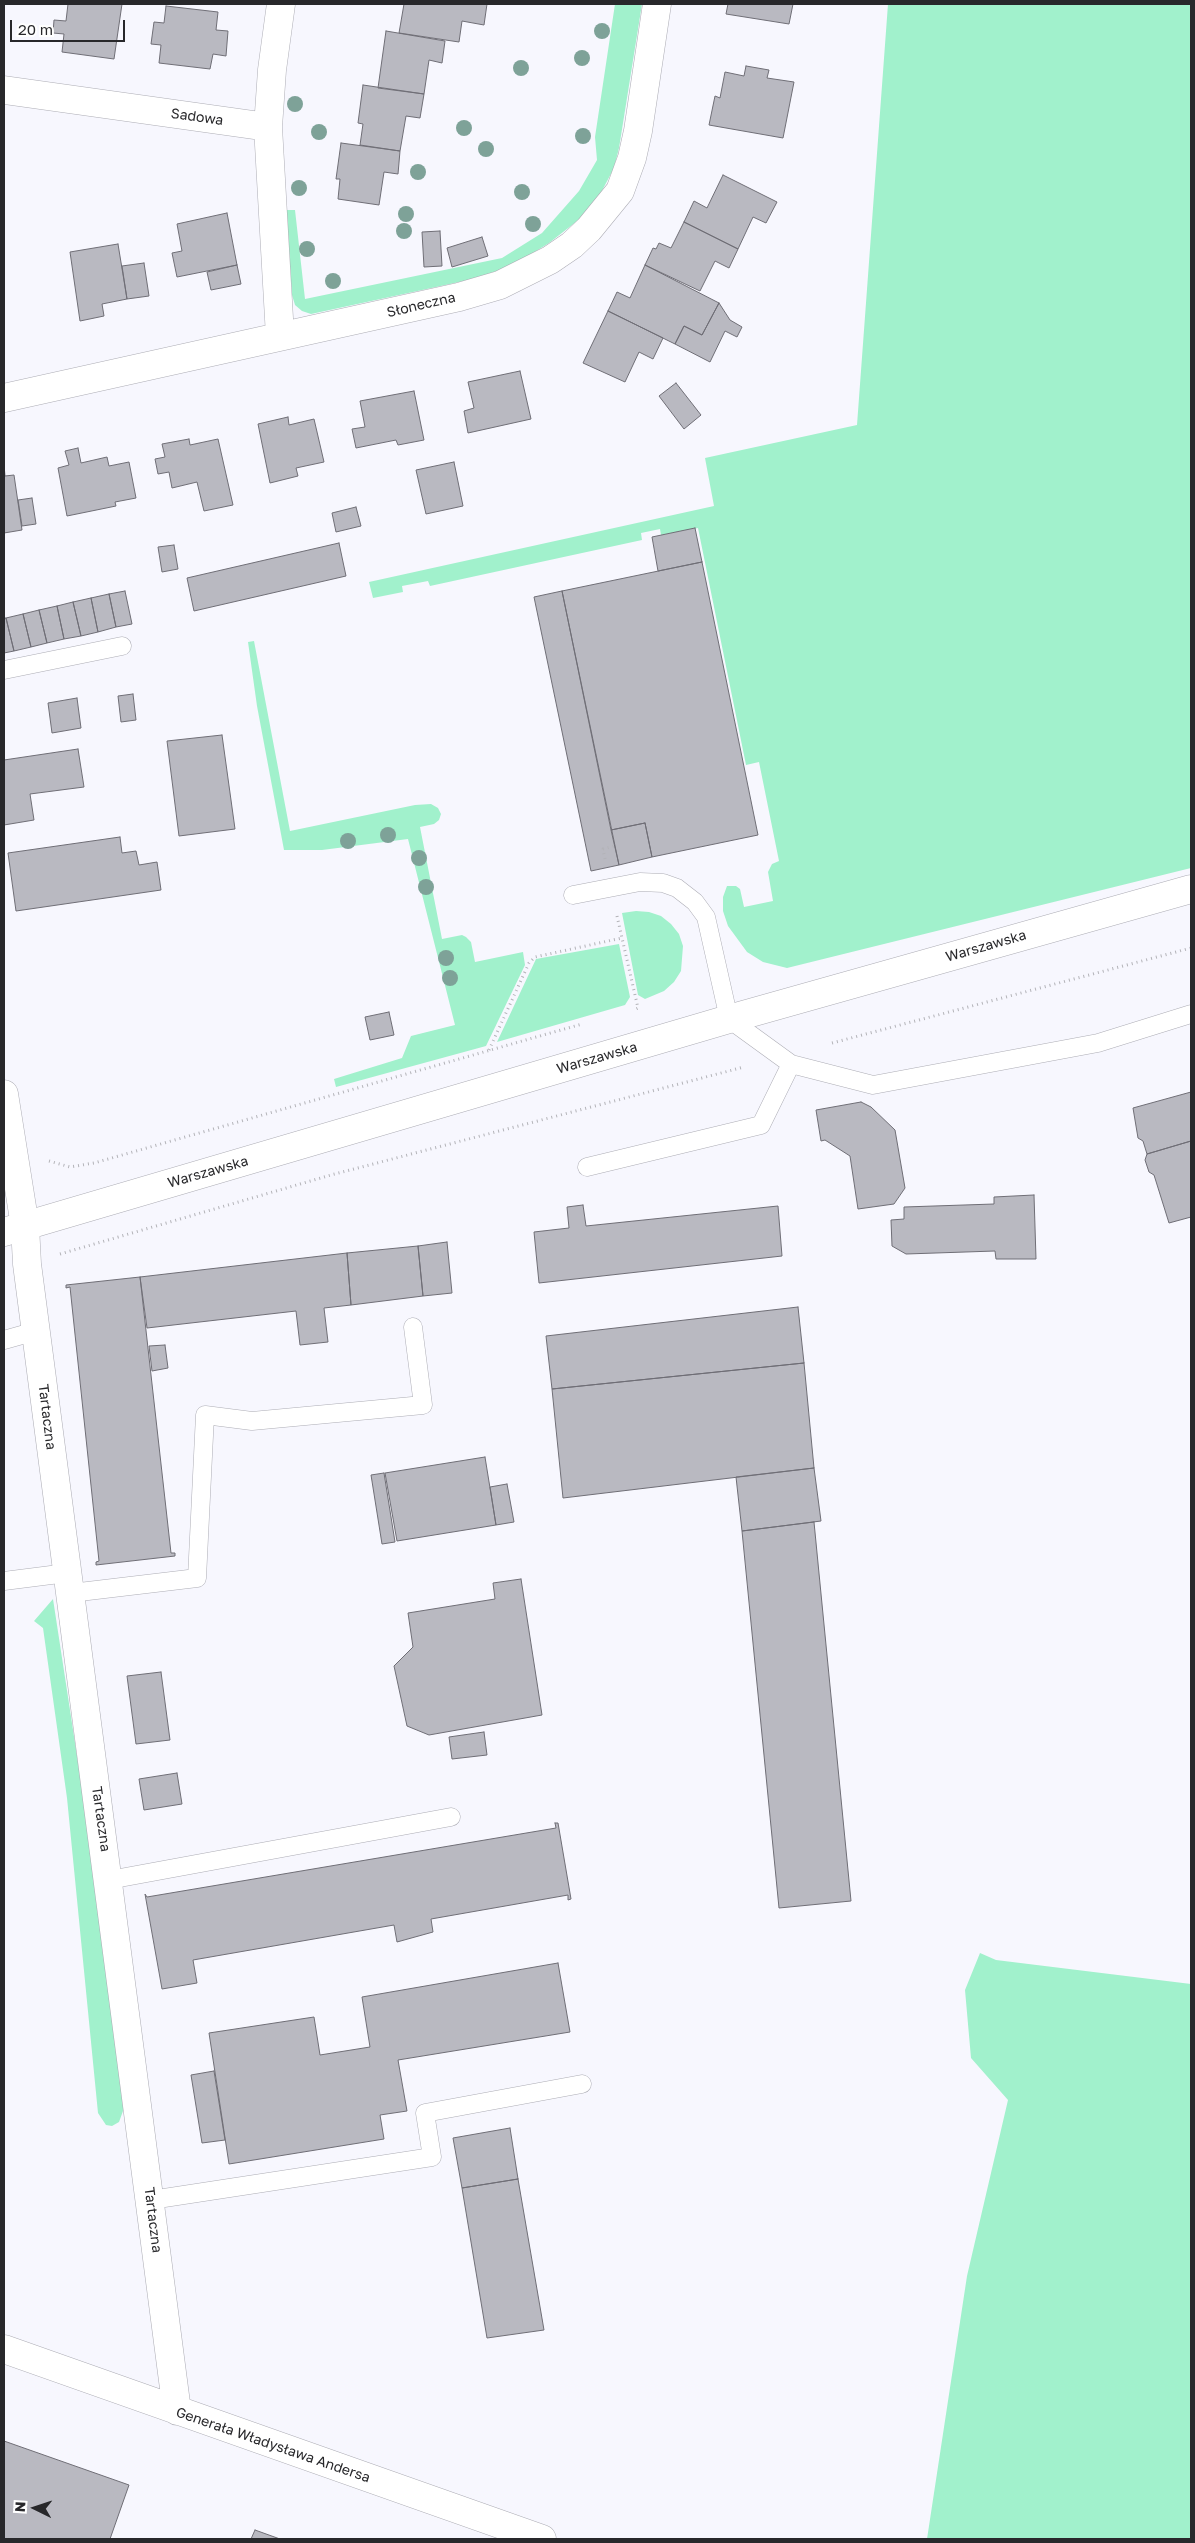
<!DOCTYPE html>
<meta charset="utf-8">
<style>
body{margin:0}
#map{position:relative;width:1195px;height:2543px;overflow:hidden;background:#f7f7fe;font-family:"Golos Text",sans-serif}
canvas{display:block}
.frame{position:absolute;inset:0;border:5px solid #28282b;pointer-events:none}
.north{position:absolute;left:10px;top:2483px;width:50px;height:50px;-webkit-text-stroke:4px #fff;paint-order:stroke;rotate:274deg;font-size:14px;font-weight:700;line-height:20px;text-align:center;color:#28282b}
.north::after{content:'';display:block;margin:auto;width:18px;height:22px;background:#28282b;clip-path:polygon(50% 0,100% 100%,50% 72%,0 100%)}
.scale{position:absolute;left:10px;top:20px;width:115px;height:22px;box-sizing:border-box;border:2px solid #28282b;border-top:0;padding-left:6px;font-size:15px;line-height:18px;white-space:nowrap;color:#28282b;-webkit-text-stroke:4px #fff;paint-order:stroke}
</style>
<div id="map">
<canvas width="1195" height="2543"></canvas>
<div class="frame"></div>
<div class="north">N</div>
<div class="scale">20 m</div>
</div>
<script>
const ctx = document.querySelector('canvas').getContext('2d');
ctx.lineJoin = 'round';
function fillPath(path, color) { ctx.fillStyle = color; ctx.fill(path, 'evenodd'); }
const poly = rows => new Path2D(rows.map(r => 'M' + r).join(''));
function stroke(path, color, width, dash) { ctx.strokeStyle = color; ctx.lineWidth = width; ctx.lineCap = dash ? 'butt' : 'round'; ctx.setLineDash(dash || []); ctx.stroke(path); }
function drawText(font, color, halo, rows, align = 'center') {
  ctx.font = font + ' "Golos Text",sans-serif'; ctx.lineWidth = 5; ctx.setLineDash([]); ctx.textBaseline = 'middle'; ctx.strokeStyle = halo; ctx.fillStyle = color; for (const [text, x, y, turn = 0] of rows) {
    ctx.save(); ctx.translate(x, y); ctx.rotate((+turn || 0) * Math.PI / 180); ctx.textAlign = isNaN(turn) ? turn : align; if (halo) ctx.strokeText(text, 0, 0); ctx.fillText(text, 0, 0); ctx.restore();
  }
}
const green = poly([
 [615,4,642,4,619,148,614,168,596,202,581,218,549,243,512,266,473,279,311,314,302,311,295,305,292,295,286,210,295,210,305,299,502,258,542,233,579,191,597,160,595,137],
 [888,4,1191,4,1191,868,787,968,763,962,747,952,728,926,723,911,723,897,727,886,736,886,740,889,744,907,773,901,768,872,772,864,779,861,759,762,746,765,698,528,661,535,660,529,641,533,642,540,430,586,428,581,402,586,403,592,373,598,369,582,714,506,705,458,857,425],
 [254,641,290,831,415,805,431,804,438,808,441,814,439,820,434,824,420,827,442,939,462,935,466,937,471,942,475,962,523,952,525,965,486,1046,336,1087,334,1079,402,1058,411,1036,455,1025,408,839,322,850,284,850,257,706,248,642],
 [636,911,649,912,661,916,671,924,679,934,683,946,681,971,674,982,664,991,645,999,638,995,622,913],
 [619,944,630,997,625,1005,497,1042,536,959],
 [53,1599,94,1867,123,2095,123,2111,119,2122,112,2126,106,2125,98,2113,67,1798,43,1628,34,1621],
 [980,1953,996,1960,1191,1984,1191,2539,927,2539,967,2276,1008,2100,971,2058,965,1990]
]);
const building = poly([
 [68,4,122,4,114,59,62,52,64,34,53,33,54,20,66,21,68,4],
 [404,4,487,4,484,25,462,21,459,42,399,33,404,4],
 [728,4,793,4,789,24,726,14,728,4],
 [166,6,218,12,216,30,228,31,226,56,213,54,210,69,159,63,161,45,151,44,154,22,164,23,166,6],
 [386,31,445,41,442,63,429,60,424,94,378,88,386,31],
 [746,66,769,70,767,78,794,82,783,138,709,125,715,96,720,98,725,72,744,76,746,66],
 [363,85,424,94,420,118,406,116,400,151,360,145,363,124,358,123,363,85],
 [341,143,400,151,398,174,384,172,379,205,338,199,340,179,336,179,341,143],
 [723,175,777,202,766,223,753,217,738,249,684,222,694,201,707,208,723,175],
 [227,213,237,265,177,277,172,253,182,251,177,224,227,213],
 [684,222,738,249,729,268,715,261,700,291,645,265,653,248,656,249,659,243,671,248,684,222],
 [440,231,442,266,424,267,422,232,440,231],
 [482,237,488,256,452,267,447,248,482,237],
 [118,244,127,299,102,304,104,316,80,321,70,252,118,244],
 [144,263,149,296,127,299,122,266,144,263],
 [237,265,241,284,211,290,207,272,237,265],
 [645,265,719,303,702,335,684,326,675,344,608,311,617,292,630,298,645,265],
 [719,303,730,320,742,327,737,337,725,331,710,362,675,344,684,326,702,335,719,303],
 [608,311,663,338,653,359,639,352,625,382,583,363,608,311],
 [520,371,531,419,468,433,464,411,474,408,468,382,520,371],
 [676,383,701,415,684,429,659,396,676,383],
 [414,391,424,440,398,445,396,440,356,448,352,429,365,427,360,401,414,391],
 [288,417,289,425,314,419,324,462,296,468,298,476,270,483,258,424,288,417],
 [189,439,190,445,218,439,233,505,204,511,197,482,172,488,169,472,158,474,155,459,165,457,162,444,189,439],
 [78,448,81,463,107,457,109,466,129,462,136,498,115,502,116,506,67,516,58,468,69,465,65,451,78,448],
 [454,462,463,506,426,514,416,470,454,462],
 [4,465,5,476,14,475,22,530,4,533,4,465],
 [32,498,36,524,22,526,18,500,32,498],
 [356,507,361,526,336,532,332,513,356,507],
 [695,528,702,562,658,571,652,537,695,528],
 [339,543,346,576,194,611,187,578,339,543],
 [174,545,178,569,162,572,158,547,174,545],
 [702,562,758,835,652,857,645,823,611,830,562,591,702,562],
 [125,591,132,624,116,627,109,594,125,591],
 [562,591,619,865,591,871,534,597,562,591],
 [109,594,116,627,98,632,91,598,109,594],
 [91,598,98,632,81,636,73,602,91,598],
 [73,602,81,636,64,639,57,606,73,602],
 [57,606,64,639,47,643,39,610,57,606],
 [39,610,47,643,31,647,23,614,39,610],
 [23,614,31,647,14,651,6,618,23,614],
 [4,618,6,618,14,651,4,653,4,618],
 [133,694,136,720,121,722,118,696,133,694],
 [77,698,81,728,52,733,48,703,77,698],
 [222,735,235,829,179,836,167,741,222,735],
 [78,749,84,787,30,794,34,820,4,825,4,760,78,749],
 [645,823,652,857,619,865,611,830,645,823],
 [120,837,122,853,136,851,139,865,157,862,161,890,16,911,8,853,120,837],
 [389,1012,394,1035,370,1040,365,1017,389,1012],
 [1191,1092,1191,1141,1147,1154,1143,1141,1138,1138,1133,1108,1191,1092],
 [861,1102,871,1107,895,1130,905,1188,894,1204,858,1209,850,1156,825,1140,821,1141,816,1110,861,1102],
 [1191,1141,1191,1217,1169,1223,1154,1175,1149,1172,1145,1160,1147,1154,1191,1141],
 [1034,1195,1036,1259,996,1259,995,1251,906,1254,892,1246,891,1220,904,1219,904,1207,994,1204,994,1197,1034,1195],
 [583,1205,586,1226,778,1206,782,1256,539,1283,534,1232,569,1228,567,1207,583,1205],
 [447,1242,452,1293,423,1296,418,1246,447,1242],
 [418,1246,423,1296,351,1305,347,1253,418,1246],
 [347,1253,351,1305,324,1308,328,1342,300,1345,296,1311,147,1328,140,1277,347,1253],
 [140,1277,171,1553,175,1553,175,1556,96,1565,96,1562,99,1561,70,1287,66,1288,66,1285,140,1277],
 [798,1307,804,1363,552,1389,546,1336,798,1307],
 [165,1345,168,1368,152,1371,149,1346,165,1345],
 [804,1363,814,1468,563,1498,552,1389,804,1363],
 [485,1457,496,1525,397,1541,385,1473,485,1457],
 [814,1468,821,1521,742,1531,736,1477,814,1468],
 [384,1473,395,1542,382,1544,371,1475,384,1473],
 [507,1484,514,1522,496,1525,490,1487,507,1484],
 [814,1522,851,1901,779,1908,742,1531,814,1522],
 [521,1579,542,1715,429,1735,407,1726,394,1666,413,1647,408,1613,495,1599,493,1583,521,1579],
 [161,1672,170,1740,136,1744,127,1676,161,1672],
 [484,1732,487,1755,452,1759,449,1737,484,1732],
 [177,1773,182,1804,144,1810,139,1779,177,1773],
 [555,1823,558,1823,571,1899,568,1900,568,1895,431,1919,433,1932,397,1942,394,1925,193,1960,197,1983,162,1989,145,1894,147,1897,556,1828,555,1823],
 [558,1963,570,2032,398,2060,407,2111,380,2115,384,2139,229,2164,209,2033,314,2017,320,2055,370,2047,362,1997,558,1963],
 [214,2071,225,2140,202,2143,191,2075,214,2071],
 [510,2128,518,2179,462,2188,453,2138,510,2128],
 [518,2179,544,2330,487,2338,462,2188,518,2179],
 [4,2441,129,2485,110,2539,4,2539,4,2441],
 [255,2530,280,2539,251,2539,255,2530]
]);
const path = poly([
 [605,859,603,849,614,846],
 [617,916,638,1008,636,1009],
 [832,1043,1191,948],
 [489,1050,529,963,535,957,622,938],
 [49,1161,70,1167,94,1163,582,1024],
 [60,1254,331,1175,744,1067]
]);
const lane = poly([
 [4,670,122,646],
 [573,895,640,882,663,883,677,888,695,902,706,917,729,1019,791,1064,873,1085,1098,1043,1191,1014],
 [587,1167,761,1125,791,1064],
 [4,1340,36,1331],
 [4,1581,67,1573],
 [71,1593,197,1578,205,1415,252,1421,423,1405,413,1327],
 [109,1880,451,1817],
 [151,2200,432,2157,425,2113,582,2084]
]);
const street = poly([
 [4,90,268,127],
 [280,336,268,127,272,70,281,4],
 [4,398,459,297,500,285,550,260,572,245,589,229,620,191,632,158,638,131,657,4],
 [4,1094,25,1226,27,1264,177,2411],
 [4,2349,542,2539]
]);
const primary = poly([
 [4,1232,729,1019,1191,889]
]);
const trees = [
 [602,31],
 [582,58],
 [521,68],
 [295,104],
 [464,128],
 [319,132],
 [583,136],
 [486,149],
 [418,172],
 [299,188],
 [522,192],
 [406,214],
 [533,224],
 [404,231],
 [307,249],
 [333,281],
 [388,835],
 [348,841],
 [419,858],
 [426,887],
 [446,958],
 [450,978]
];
const streetNames = [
 ["Sadowa",197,117,8],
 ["Słoneczna",421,305,-13],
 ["Warszawska",986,946,-16],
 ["Warszawska",597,1058,-16],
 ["Warszawska",208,1172,-16],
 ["Tartaczna",47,1417,83],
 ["Tartaczna",101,1819,82],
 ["Tartaczna",153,2220,83],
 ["Generała Władysława Andersa",273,2445,19]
];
fillPath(green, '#a1f1cc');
fillPath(building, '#b9b9c1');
stroke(building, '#6f6e76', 1);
stroke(lane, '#adadb5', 19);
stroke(street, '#adadb5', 29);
stroke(primary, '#adadb5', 29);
stroke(path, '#b3b3b8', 3, [1, 4]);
stroke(lane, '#fff', 18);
stroke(street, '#fff', 28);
stroke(primary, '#fff', 28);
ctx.fillStyle = '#7ea298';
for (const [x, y] of trees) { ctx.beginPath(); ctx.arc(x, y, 8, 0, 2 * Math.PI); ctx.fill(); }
drawText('14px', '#28282b', '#fff', streetNames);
</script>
